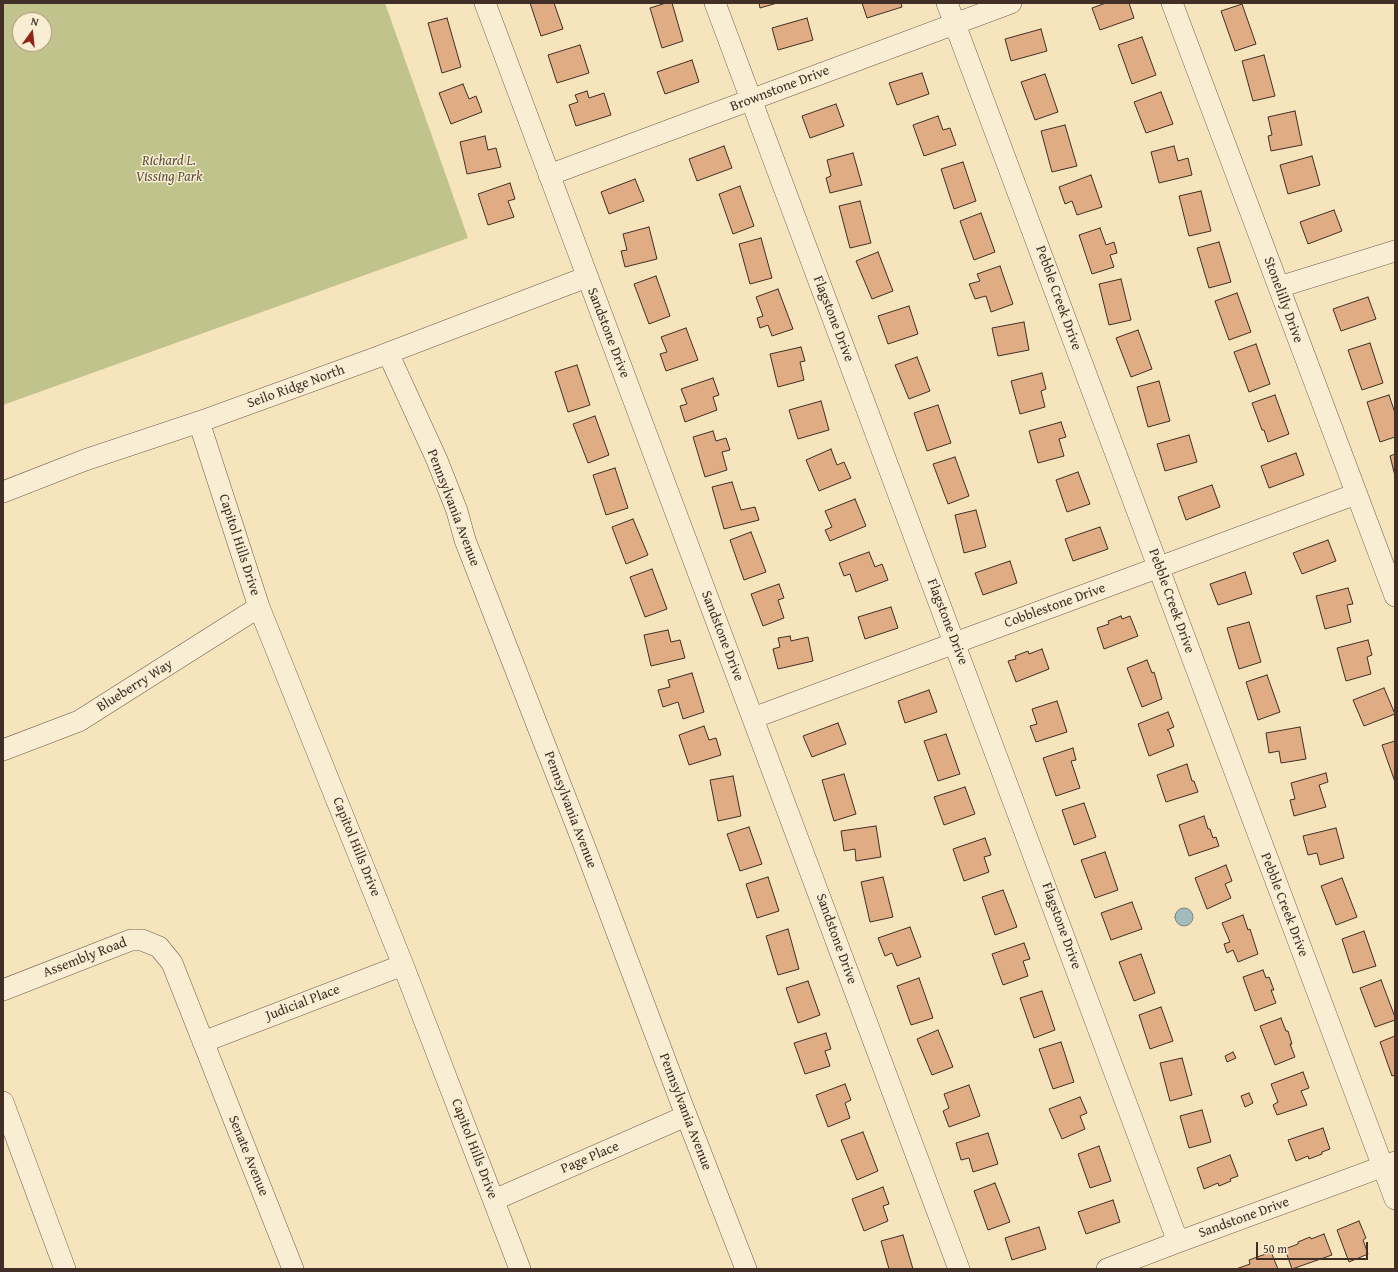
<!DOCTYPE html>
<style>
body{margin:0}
#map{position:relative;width:1398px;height:1272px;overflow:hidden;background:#f6e4bc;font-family:"Gentium Book Plus",serif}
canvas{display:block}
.frame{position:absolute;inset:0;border:4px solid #402e27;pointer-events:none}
.north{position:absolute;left:12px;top:12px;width:40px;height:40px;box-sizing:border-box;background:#f9edd3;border:1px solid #afa18e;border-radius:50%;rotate:15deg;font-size:11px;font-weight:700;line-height:16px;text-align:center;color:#402e27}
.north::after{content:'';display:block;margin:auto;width:14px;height:18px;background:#8f2418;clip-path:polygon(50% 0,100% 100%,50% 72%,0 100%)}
.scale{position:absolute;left:1256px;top:1242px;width:112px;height:18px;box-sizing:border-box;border:2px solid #402e27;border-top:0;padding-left:5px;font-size:12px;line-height:14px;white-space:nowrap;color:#402e27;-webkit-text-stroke:3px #f9edd3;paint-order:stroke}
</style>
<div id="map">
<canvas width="1398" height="1272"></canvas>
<div class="frame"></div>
<div class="north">N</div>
<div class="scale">50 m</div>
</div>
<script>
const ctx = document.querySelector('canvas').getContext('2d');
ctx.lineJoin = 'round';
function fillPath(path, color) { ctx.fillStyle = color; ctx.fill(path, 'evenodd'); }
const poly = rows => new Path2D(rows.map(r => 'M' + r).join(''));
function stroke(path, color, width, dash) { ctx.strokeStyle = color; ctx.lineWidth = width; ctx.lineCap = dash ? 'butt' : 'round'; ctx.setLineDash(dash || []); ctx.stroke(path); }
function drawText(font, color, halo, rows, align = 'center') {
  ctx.font = font + ' "Gentium Book Plus",serif'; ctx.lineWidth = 3; ctx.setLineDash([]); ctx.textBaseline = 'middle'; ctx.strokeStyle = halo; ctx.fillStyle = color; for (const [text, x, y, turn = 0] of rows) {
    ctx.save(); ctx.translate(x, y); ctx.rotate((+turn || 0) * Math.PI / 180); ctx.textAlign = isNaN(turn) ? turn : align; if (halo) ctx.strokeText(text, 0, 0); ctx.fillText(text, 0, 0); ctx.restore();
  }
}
const green = poly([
 [3,3,385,3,468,238,3,405],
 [20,20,44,20,44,44,20,44]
]);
const water = poly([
 '1175 917a9 9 0 1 1 18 0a9 9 0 1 1-18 0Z'
]);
const building = poly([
 [530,3,554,3,563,29,541,36,530,3],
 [666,3,672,3,683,41,662,48,650,8,666,3],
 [759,3,777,3,760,8,759,3],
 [862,3,901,3,902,7,867,18,862,3],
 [1106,3,1129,3,1134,18,1100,30,1092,8,1106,3],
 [1242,4,1256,44,1235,51,1221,11,1242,4],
 [447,18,461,67,442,73,428,23,447,18],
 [807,18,813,40,778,50,772,28,807,18],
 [1041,29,1047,51,1011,61,1005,39,1041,29],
 [1142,37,1156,75,1132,84,1118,45,1142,37],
 [580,45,589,73,557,83,548,55,580,45],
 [1264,55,1275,96,1253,101,1242,61,1264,55],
 [692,60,699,82,665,94,657,72,692,60],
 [922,73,929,94,897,105,889,83,922,73],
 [1045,74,1058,112,1035,120,1021,82,1045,74],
 [463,84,469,99,476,96,482,112,451,124,439,93,463,84],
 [587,91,589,98,604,93,611,115,576,126,569,105,578,102,575,95,587,91],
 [1161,92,1173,124,1146,133,1134,102,1161,92],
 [836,104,844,126,810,138,802,116,836,104],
 [1295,111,1302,145,1271,151,1268,136,1272,135,1268,117,1295,111],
 [938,116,943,130,950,128,956,145,924,156,913,125,938,116],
 [1065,125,1077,166,1052,172,1041,131,1065,125],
 [485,136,488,150,496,148,501,167,467,174,460,142,485,136],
 [724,146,732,168,697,181,689,159,724,146],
 [1174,146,1178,161,1188,158,1192,175,1159,183,1151,152,1174,146],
 [853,153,862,185,830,193,826,178,831,176,827,160,853,153],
 [1312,156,1320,185,1288,194,1280,165,1312,156],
 [963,162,976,201,954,209,941,169,963,162],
 [1091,175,1102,207,1077,215,1072,201,1065,204,1059,187,1091,175],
 [635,179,644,201,609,214,601,192,635,179],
 [510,183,515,199,508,201,514,217,488,225,478,194,510,183],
 [740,186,754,226,733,234,719,194,740,186],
 [1201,191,1211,231,1189,236,1179,196,1201,191],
 [860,201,871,243,850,248,839,206,860,201],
 [1334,210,1342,231,1308,244,1300,222,1334,210],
 [981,213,995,252,974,260,960,221,981,213],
 [649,227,657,259,625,267,621,251,627,250,623,234,649,227],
 [1100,228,1106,245,1114,242,1117,253,1110,255,1114,267,1092,274,1079,235,1100,228],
 [761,238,772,278,750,284,739,244,761,238],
 [1219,242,1231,282,1209,288,1197,248,1219,242],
 [878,252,893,291,872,299,856,261,878,252],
 [1000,266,1013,304,991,312,986,296,975,299,969,284,980,281,977,274,1000,266],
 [656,276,670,316,649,324,634,284,656,276],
 [1121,279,1131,320,1109,325,1099,284,1121,279],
 [778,289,793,329,772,336,768,325,760,328,757,318,763,316,756,297,778,289],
 [1237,293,1251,332,1229,340,1215,301,1237,293],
 [1368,297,1376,319,1341,331,1333,309,1368,297],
 [909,306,918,334,888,344,878,316,909,306],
 [1024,322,1029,350,998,356,992,328,1024,322],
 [686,328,698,360,666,371,660,354,667,352,661,337,686,328],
 [1138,330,1152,369,1131,377,1116,338,1138,330],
 [1370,343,1383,383,1362,390,1348,350,1370,343],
 [1256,344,1270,384,1249,392,1234,352,1256,344],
 [801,347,805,361,800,362,804,380,778,387,770,354,801,347],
 [917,357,930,391,909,399,895,365,917,357],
 [577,365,590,405,568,412,555,372,577,365],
 [1042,373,1046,389,1041,391,1045,407,1020,414,1011,381,1042,373],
 [713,378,719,395,713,397,717,410,685,422,680,406,687,404,681,389,713,378],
 [1159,381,1170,421,1148,427,1137,387,1159,381],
 [1275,395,1289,434,1268,442,1264,430,1262,430,1252,403,1275,395],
 [1389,395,1395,413,1395,437,1380,442,1367,402,1389,395],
 [821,401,829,430,798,439,789,410,821,401],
 [938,405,951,443,927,451,914,413,938,405],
 [595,416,609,455,588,463,573,424,595,416],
 [1061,422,1066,437,1059,439,1064,456,1038,463,1029,431,1061,422],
 [713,431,716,441,726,438,730,450,722,452,727,470,705,477,693,437,713,431],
 [1189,435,1197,462,1165,471,1157,444,1189,435],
 [831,449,837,465,844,462,851,478,819,491,806,460,831,449],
 [1296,453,1304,475,1269,488,1261,466,1296,453],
 [1395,454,1395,476,1390,456,1395,454],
 [955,457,969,496,948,504,933,464,955,457],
 [615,468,628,508,606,515,593,475,615,468],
 [1078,472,1090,504,1067,512,1056,480,1078,472],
 [732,482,741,510,755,507,759,520,724,529,712,487,732,482],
 [1212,485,1220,507,1186,520,1178,497,1212,485],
 [855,499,866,526,830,541,825,530,832,527,825,511,855,499],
 [976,510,986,547,964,553,955,515,976,510],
 [633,519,648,555,626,564,612,527,633,519],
 [1100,527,1108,549,1073,561,1065,539,1100,527],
 [751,532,766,572,744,580,730,540,751,532],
 [1328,540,1336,561,1302,574,1293,553,1328,540],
 [869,552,875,567,882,564,888,580,856,592,850,574,844,576,839,563,869,552],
 [1010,561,1017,583,983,595,975,573,1010,561],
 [652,569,667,609,645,617,630,577,652,569],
 [1245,572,1252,594,1218,605,1210,584,1245,572],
 [779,584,784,598,778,600,784,618,763,626,751,594,779,584],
 [1348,588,1353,604,1347,605,1351,622,1325,629,1316,596,1348,588],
 [891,607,898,628,865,639,858,617,891,607],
 [1121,616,1122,619,1130,616,1138,636,1104,649,1097,628,1109,624,1108,621,1121,616],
 [1249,622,1261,662,1239,669,1227,628,1249,622],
 [668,630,671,642,680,640,685,658,651,666,644,635,668,630],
 [790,636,791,641,808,637,813,661,778,669,773,649,780,647,778,638,790,636],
 [1368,640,1372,655,1367,657,1371,674,1346,681,1337,648,1368,640],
 [1042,649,1049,669,1016,682,1008,661,1016,659,1015,656,1028,651,1029,654,1042,649],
 [1147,660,1152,673,1154,672,1162,699,1142,707,1127,668,1147,660],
 [692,673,704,712,683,719,678,702,663,707,658,690,670,687,668,680,692,673],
 [1267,675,1280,712,1258,720,1246,682,1267,675],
 [1384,688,1395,714,1364,726,1353,700,1384,688],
 [929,690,937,712,905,723,898,701,929,690],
 [1057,701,1067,732,1036,742,1030,726,1037,724,1032,709,1057,701],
 [1168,712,1174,727,1167,730,1169,731,1174,746,1149,756,1138,724,1168,712],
 [838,723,846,744,812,757,803,736,838,723],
 [704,726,709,740,716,738,721,755,689,765,679,735,704,726],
 [1300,727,1306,759,1281,763,1279,751,1269,753,1266,733,1300,727],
 [946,734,960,774,938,781,924,741,946,734],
 [1395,741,1395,782,1382,745,1395,741],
 [1073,748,1076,760,1071,761,1080,788,1056,796,1043,758,1073,748],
 [1187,764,1192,781,1194,781,1198,792,1166,802,1157,775,1187,764],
 [1326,773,1328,782,1319,785,1326,807,1294,816,1290,800,1295,799,1291,783,1326,773],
 [844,774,856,814,834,821,822,780,844,774],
 [733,776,741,816,718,821,710,780,733,776],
 [965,787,975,814,944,825,934,797,965,787],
 [1084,803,1096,837,1074,845,1062,810,1084,803],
 [1204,816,1208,829,1210,829,1213,838,1216,837,1219,846,1189,856,1179,825,1204,816],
 [876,826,881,857,856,861,855,849,844,851,841,831,876,826],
 [749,827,762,864,740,871,727,834,749,827],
 [1336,828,1344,858,1320,865,1317,853,1308,855,1303,836,1336,828],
 [985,838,991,855,984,857,989,872,964,881,953,849,985,838],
 [1105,852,1118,890,1095,898,1081,860,1105,852],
 [1226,865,1232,881,1225,884,1231,898,1207,909,1195,878,1226,865],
 [768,877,779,911,757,918,746,884,768,877],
 [883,877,893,917,870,922,861,882,883,877],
 [1342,878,1357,917,1336,925,1321,886,1342,878],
 [1003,890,1017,927,995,935,982,897,1003,890],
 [1132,902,1142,929,1111,940,1101,913,1132,902],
 [1243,915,1248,930,1250,929,1258,954,1238,962,1233,950,1227,953,1224,944,1230,942,1222,923,1243,915],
 [910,927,921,957,897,966,892,953,885,956,878,938,910,927],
 [788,929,799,969,778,975,766,936,788,929],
 [1364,931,1376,966,1353,973,1342,939,1364,931],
 [1024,943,1030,959,1023,961,1028,976,1003,985,992,954,1024,943],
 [1141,954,1155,993,1134,1001,1119,962,1141,954],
 [1263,970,1266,978,1269,977,1274,990,1271,990,1276,1003,1255,1011,1243,977,1263,970],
 [919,978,933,1018,911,1025,897,986,919,978],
 [1381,980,1395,1017,1395,1020,1375,1027,1360,988,1381,980],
 [808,981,820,1015,798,1023,786,988,808,981],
 [1042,991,1055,1030,1034,1038,1020,998,1042,991],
 [1161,1007,1173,1041,1150,1049,1139,1015,1161,1007],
 [1281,1018,1286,1031,1288,1031,1292,1044,1290,1044,1295,1057,1275,1065,1260,1026,1281,1018],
 [938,1030,953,1067,932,1075,917,1039,938,1030],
 [826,1033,831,1049,825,1051,830,1066,805,1074,794,1043,826,1033],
 [1395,1036,1395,1075,1392,1076,1380,1042,1395,1036],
 [1061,1042,1074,1082,1053,1089,1039,1049,1061,1042],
 [1233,1052,1236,1058,1227,1062,1225,1056,1233,1052],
 [1182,1058,1192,1095,1170,1101,1160,1063,1182,1058],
 [1303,1072,1309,1088,1301,1091,1307,1105,1277,1115,1273,1105,1278,1102,1271,1084,1303,1072],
 [845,1084,851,1100,845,1103,850,1118,828,1127,816,1095,845,1084],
 [969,1085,980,1116,949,1127,943,1111,949,1108,944,1094,969,1085],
 [1249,1093,1253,1103,1245,1107,1241,1096,1249,1093],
 [1080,1097,1087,1113,1080,1116,1085,1129,1062,1139,1049,1109,1080,1097],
 [1202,1110,1211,1142,1189,1148,1180,1116,1202,1110],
 [1323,1128,1330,1149,1322,1152,1322,1154,1309,1159,1308,1156,1296,1161,1288,1140,1323,1128],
 [863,1132,878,1171,857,1180,841,1140,863,1132],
 [988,1133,998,1164,973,1172,969,1158,961,1160,956,1143,988,1133],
 [1099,1146,1111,1181,1090,1188,1078,1154,1099,1146],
 [1230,1155,1238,1176,1230,1179,1231,1181,1219,1186,1218,1183,1204,1189,1197,1168,1230,1155],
 [995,1183,1010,1222,988,1230,974,1191,995,1183],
 [883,1187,889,1204,883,1206,888,1221,864,1231,852,1199,883,1187],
 [1113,1200,1120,1222,1086,1234,1078,1212,1113,1200],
 [1359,1221,1366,1238,1363,1240,1368,1254,1349,1262,1337,1230,1359,1221],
 [1039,1227,1046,1249,1012,1260,1005,1238,1039,1227],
 [1324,1234,1332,1255,1292,1269,1285,1249,1298,1244,1298,1242,1310,1237,1311,1239,1324,1234],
 [903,1235,913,1269,889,1269,881,1241,903,1235],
 [1271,1252,1278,1269,1236,1269,1250,1264,1249,1260,1271,1252]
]);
const minor = poly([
 [485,3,959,1269],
 [715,3,1178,1242],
 [947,3,1395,1199],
 [1172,3,1395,596],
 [549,175,1011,3],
 [1279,287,1395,251],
 [388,353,437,460,457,511,465,540,584,845,681,1102,746,1269],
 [199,422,259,607,403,965,520,1269],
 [3,492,85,460,199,422,375,358,587,277],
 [753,718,1356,494],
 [3,750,79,721,259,607],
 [3,990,131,940,142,940,159,947,172,963,293,1269],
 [203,1042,403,965],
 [3,1102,65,1269],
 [494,1200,686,1116],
 [1107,1269,1178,1242,1395,1162]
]);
const streetNames = [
 ["Brownstone Drive",780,89,-21],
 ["Pebble Creek Drive",1058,298,70],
 ["Stonelilly Drive",1283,300,70],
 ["Flagstone Drive",833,319,69],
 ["Sandstone Drive",608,333,69],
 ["Seilo Ridge North",296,387,-20],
 ["Pennsylvania Avenue",453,508,69],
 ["Capitol Hills Drive",239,545,72],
 ["Pebble Creek Drive",1171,601,70],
 ["Cobblestone Drive",1055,606,-20],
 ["Flagstone Drive",947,622,69],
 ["Sandstone Drive",722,636,69],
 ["Blueberry Way",135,686,-32],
 ["Pennsylvania Avenue",570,810,69],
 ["Capitol Hills Drive",356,847,68],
 ["Pebble Creek Drive",1284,905,69],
 ["Flagstone Drive",1061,926,70],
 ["Sandstone Drive",836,939,70],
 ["Assembly Road",85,958,-21],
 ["Judicial Place",303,1003,-21],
 ["Pennsylvania Avenue",685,1112,69],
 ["Capitol Hills Drive",474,1149,69],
 ["Senate Avenue",248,1156,68],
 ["Page Place",590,1158,-23],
 ["Sandstone Drive",1244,1218,-20]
];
const parkNames = [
 ["Richard L.",169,161],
 ["Vissing Park",169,177]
];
fillPath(green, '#c1c38d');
fillPath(water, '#a4bbbd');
stroke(water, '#7c8381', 1);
fillPath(building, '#dfac83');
stroke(building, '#402e27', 1);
stroke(minor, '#6e5c4c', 22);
stroke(minor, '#f9edd3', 21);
drawText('14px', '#402e27', '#f9edd3', streetNames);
drawText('italic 14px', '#5a4c3b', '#f9edd3', parkNames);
</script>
